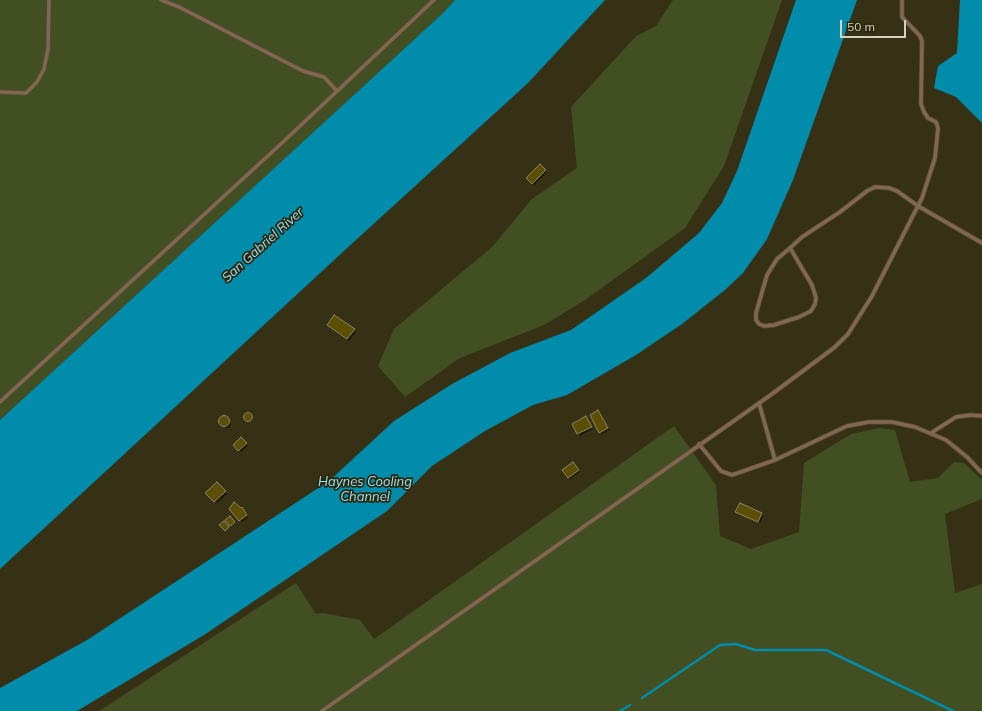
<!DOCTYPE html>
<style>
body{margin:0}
#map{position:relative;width:982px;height:711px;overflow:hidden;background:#363115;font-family:Mulish,sans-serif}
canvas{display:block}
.scale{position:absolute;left:840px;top:20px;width:66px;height:18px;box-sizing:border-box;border:2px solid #d5d2c2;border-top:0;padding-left:5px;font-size:12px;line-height:14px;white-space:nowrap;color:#d5d2c2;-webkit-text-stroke:3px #2c270b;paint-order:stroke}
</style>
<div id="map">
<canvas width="982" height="711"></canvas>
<div class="scale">50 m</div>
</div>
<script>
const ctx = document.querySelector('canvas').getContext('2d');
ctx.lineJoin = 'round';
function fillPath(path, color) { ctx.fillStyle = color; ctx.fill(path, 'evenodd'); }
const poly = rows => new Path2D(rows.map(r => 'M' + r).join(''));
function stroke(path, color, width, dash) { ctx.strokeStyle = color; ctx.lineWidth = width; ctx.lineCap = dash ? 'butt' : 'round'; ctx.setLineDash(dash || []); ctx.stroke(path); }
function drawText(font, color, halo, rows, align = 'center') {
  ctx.font = font + ' Mulish,sans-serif'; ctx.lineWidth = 3.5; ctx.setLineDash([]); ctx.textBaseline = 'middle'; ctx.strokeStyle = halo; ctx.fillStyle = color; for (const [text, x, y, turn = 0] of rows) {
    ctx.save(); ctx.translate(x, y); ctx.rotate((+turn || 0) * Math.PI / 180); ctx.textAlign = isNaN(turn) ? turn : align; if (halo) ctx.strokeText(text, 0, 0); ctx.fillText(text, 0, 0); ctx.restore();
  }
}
const green = poly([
 [0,0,455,0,443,13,0,420],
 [673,0,782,0,724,166,685,228,585,300,544,325,460,358,405,397,378,366,394,329,492,247,532,199,577,168,571,107,636,36,656,26],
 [674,426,716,485,720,536,751,549,799,532,804,463,851,434,879,428,895,430,910,482,938,478,954,462,964,463,982,480,982,499,945,514,955,593,982,584,982,711,99,711,296,583,316,614,323,613,360,620,374,639]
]);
const water = poly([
 [455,0,605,0,528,83,345,250,0,569,0,420,443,13],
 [796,0,857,0,793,180,767,239,743,273,725,290,682,324,636,355,567,395,533,405,485,431,432,466,387,511,204,635,77,711,0,711,0,688,87,640,329,481,394,421,452,384,510,353,571,330,646,278,699,233,722,203,737,171],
 [960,0,982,0,982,123,956,97,934,88,938,66,957,53]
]);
const shadow = poly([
 [540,166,547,172,534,185,527,178],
 [330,327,354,330,356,332,349,341],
 [598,411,609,430,602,434,600,432],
 '245.5 418a3.5 3.5 0 1 1 7 0a3.5 3.5 0 1 1-7 0Z',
 [225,417,230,422,231,424,229,428,226,428,221,425,220,421,222,418],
 [586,417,593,429,580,436,573,424],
 [241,439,248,446,241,452,234,445],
 [575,465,580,472,570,479,568,477],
 [217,484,227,494,217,503,207,493],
 [230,509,244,512,248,517,242,522],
 [737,512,761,514,763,516,760,523]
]);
const stream = poly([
 [642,698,720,645,736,644,755,650,826,650,953,711],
 [620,711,630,705]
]);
const building = poly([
 [540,164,546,170,532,184,526,178,540,164],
 [334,315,355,329,347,339,327,325,334,315],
 [598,410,608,428,599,433,590,415,598,410],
 '243.5 417a4.5 4.5 0 1 1 9 0a4.5 4.5 0 1 1-9 0Z',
 '218.5 421a5.5 5.5 0 1 1 11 0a5.5 5.5 0 1 1-11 0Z',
 [586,416,592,427,577,434,572,424,586,416],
 [241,437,247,443,238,451,233,445,241,437],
 [573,462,579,470,568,478,562,470,573,462],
 [217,482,226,491,214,502,205,493,217,482],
 [234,502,241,508,242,507,247,515,239,521,229,509,234,502],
 [740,503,762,513,758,522,735,512,740,503],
 [230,516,235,522,230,526,225,520,230,516],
 [224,521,229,527,225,531,219,525,224,521]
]);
const lane = poly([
 [161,0,179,7,303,71,324,77,337,91],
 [0,92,26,93,37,82,44,69,48,49,49,0],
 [790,248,812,285,816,298,815,304,811,311,799,317,774,325,764,326,759,324,756,320,756,313,767,275,777,259,790,248,802,237,840,212,867,191,875,187,889,188,897,191,918,206,982,243],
 [0,402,283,142,434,0],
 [759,403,775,460],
 [931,433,956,417,971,415,982,416],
 [699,444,721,471,732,475,775,460,847,426,869,422,892,422,915,427,946,440,967,457,982,473],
 [322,711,772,394,835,347,848,334,872,296,922,198,935,158,938,128,936,122,928,118,924,112,921,104,922,41,920,36,902,17,902,0]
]);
const waterNames = [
 ["San Gabriel River",263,245,-42],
 ["Haynes Cooling",365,482],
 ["Channel",365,497]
];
fillPath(green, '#414f22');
fillPath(water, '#008caa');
fillPath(shadow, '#0007');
stroke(stream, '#008caa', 2.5);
fillPath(building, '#5c4f03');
stroke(building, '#8c8668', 1);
stroke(lane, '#534e34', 5);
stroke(lane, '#836652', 3.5);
drawText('italic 13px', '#96e3fb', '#2c270b', waterNames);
</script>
